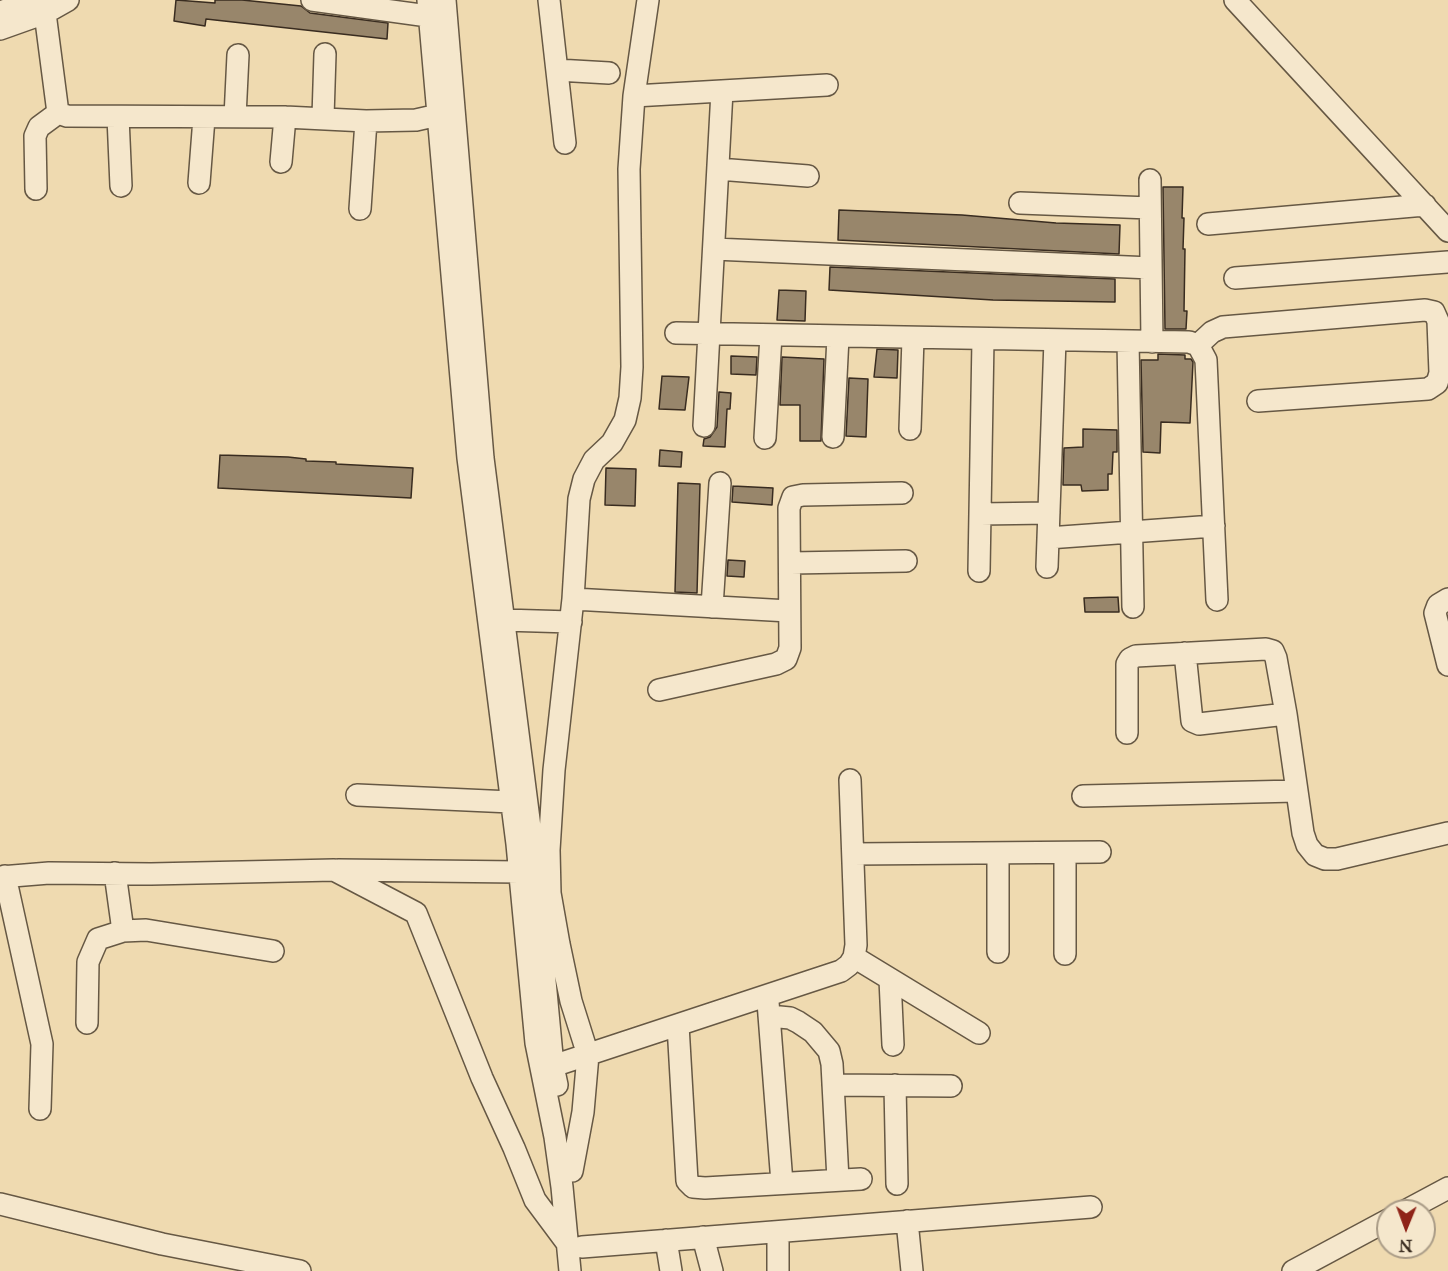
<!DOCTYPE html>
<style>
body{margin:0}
#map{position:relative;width:1448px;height:1271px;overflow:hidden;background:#efdab0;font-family:"IM FELL Great Primer",serif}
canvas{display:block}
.north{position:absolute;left:1376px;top:1199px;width:60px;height:60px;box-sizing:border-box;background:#f5e7cc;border:2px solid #aa9c87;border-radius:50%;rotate:181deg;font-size:16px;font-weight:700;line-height:24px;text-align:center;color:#392c20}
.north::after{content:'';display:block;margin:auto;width:21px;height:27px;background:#8f2418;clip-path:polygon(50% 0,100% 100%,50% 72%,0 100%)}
</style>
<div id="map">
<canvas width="1448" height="1271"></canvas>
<div class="north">N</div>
</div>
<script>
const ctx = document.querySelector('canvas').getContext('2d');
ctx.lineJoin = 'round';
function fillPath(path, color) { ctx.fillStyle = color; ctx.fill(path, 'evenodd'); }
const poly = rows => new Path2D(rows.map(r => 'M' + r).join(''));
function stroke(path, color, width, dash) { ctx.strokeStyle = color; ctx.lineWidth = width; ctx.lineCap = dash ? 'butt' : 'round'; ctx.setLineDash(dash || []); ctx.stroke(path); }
const building = poly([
 [176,0,215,3,215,0,242,0,301,6,310,13,388,23,387,39,206,19,205,26,174,21,176,0],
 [1163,187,1183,187,1182,218,1184,218,1183,249,1185,249,1184,311,1187,311,1186,329,1165,329,1163,187],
 [839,210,962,215,1056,223,1120,225,1119,254,838,240,839,210],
 [830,267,1115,279,1115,302,993,300,829,290,830,267],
 [779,290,806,291,805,321,777,320,779,290],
 [877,349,898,350,897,378,874,377,877,349],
 [1158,354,1185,355,1185,359,1191,359,1193,362,1190,423,1161,422,1160,453,1143,452,1141,360,1158,360,1158,354],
 [731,356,757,357,756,375,731,374,731,356],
 [782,357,824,359,821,441,800,441,800,405,780,405,782,357],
 [662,376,689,377,685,410,659,409,662,376],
 [849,378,868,379,866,437,846,436,849,378],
 [719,392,731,393,730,409,727,409,725,447,703,446,704,439,710,437,717,427,719,392],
 [1083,429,1117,430,1117,452,1113,452,1112,474,1108,474,1108,490,1082,491,1081,485,1063,485,1064,448,1083,447,1083,429],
 [660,450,682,452,681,467,659,466,660,450],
 [220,455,288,457,306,459,306,461,336,462,336,464,413,468,411,498,218,488,220,455],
 [606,468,636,469,635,506,605,505,606,468],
 [678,483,700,484,697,593,675,592,678,483],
 [733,486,773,488,772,505,732,502,733,486],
 [728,560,745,561,744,577,727,576,728,560],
 [1118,597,1119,612,1085,612,1084,598,1118,597]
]);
const minor = poly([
 [40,0,45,13,58,113,67,116,285,117,366,121,416,120,438,115],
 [312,0,428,16],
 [428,0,468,458,517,844,536,1043,555,1137,562,1187,570,1271],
 [445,0,483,458,532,843,553,1066,557,1085],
 [549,0,565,143],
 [1235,0,1448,231],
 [0,12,36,0],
 [0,29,45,13,68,0],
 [557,70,609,73],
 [634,96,827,85],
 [118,117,121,186],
 [235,117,238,55],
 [323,117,325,54],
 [281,162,285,117],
 [718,169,808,176],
 [1150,180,1152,342],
 [199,183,204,118],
 [36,189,35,136,39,127,58,113],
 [1020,203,1150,208],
 [360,209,366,121],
 [1208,224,1425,205],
 [714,249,1151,268],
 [1235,278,1448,262],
 [676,333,1189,342,1198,345,1206,360,1217,600],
 [1128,341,1133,607],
 [1198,345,1212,332,1223,327,1425,310,1434,312,1438,321,1440,373,1437,383,1428,389,1258,401],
 [704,426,722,91],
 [910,429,913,338],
 [833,437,838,337],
 [765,438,771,335],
 [980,514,1049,513],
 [1048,538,1214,526],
 [791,563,906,561],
 [1047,567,1055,340],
 [979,571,983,339],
 [573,599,789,611],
 [1448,599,1438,605,1435,613,1448,665],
 [712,607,720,483],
 [503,620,571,622],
 [1185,653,1192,721,1199,724,1286,714],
 [659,690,776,664,786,659,790,648,789,508,793,497,803,495,902,493],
 [1127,733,1127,664,1130,659,1136,656,1266,649,1273,651,1276,658,1286,714,1303,833,1307,845,1315,855,1325,859,1337,859,1448,833],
 [357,795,511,802],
 [1083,796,1296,791],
 [1065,853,1065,954],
 [853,854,1100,852],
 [998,854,998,952],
 [338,870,519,872],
 [115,873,123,931],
 [5,876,42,1044,40,1109],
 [0,877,49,873,151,874,334,870,416,913,482,1078,514,1148,535,1200,567,1243],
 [854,957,979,1033],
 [890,979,893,1045],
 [768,1002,782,1183],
 [769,1016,790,1018,798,1022,813,1032,829,1051,832,1064,838,1180],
 [87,1023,88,962,98,939,123,931,146,930,273,951],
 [678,1025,687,1181,693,1187,705,1188,861,1179],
 [553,1066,841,971,849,965,854,957,856,945,850,780],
 [833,1085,951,1086],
 [895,1085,897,1184],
 [572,1171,583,1112,588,1055,571,1001,559,944,550,893,549,850,554,770,573,599,579,499,584,479,594,460,612,443,625,420,630,398,632,367,629,169,634,96,648,0],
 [0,1204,162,1244,300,1271],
 [1405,1211,1448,1188],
 [907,1221,912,1271],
 [703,1237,712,1271],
 [666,1240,671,1271],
 [582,1247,1091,1207],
 [778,1271,778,1232],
 [1293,1271,1388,1220]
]);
fillPath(building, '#98866b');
stroke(building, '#392c20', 1.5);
stroke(minor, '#665844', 24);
stroke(minor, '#f5e7cc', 21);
</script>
